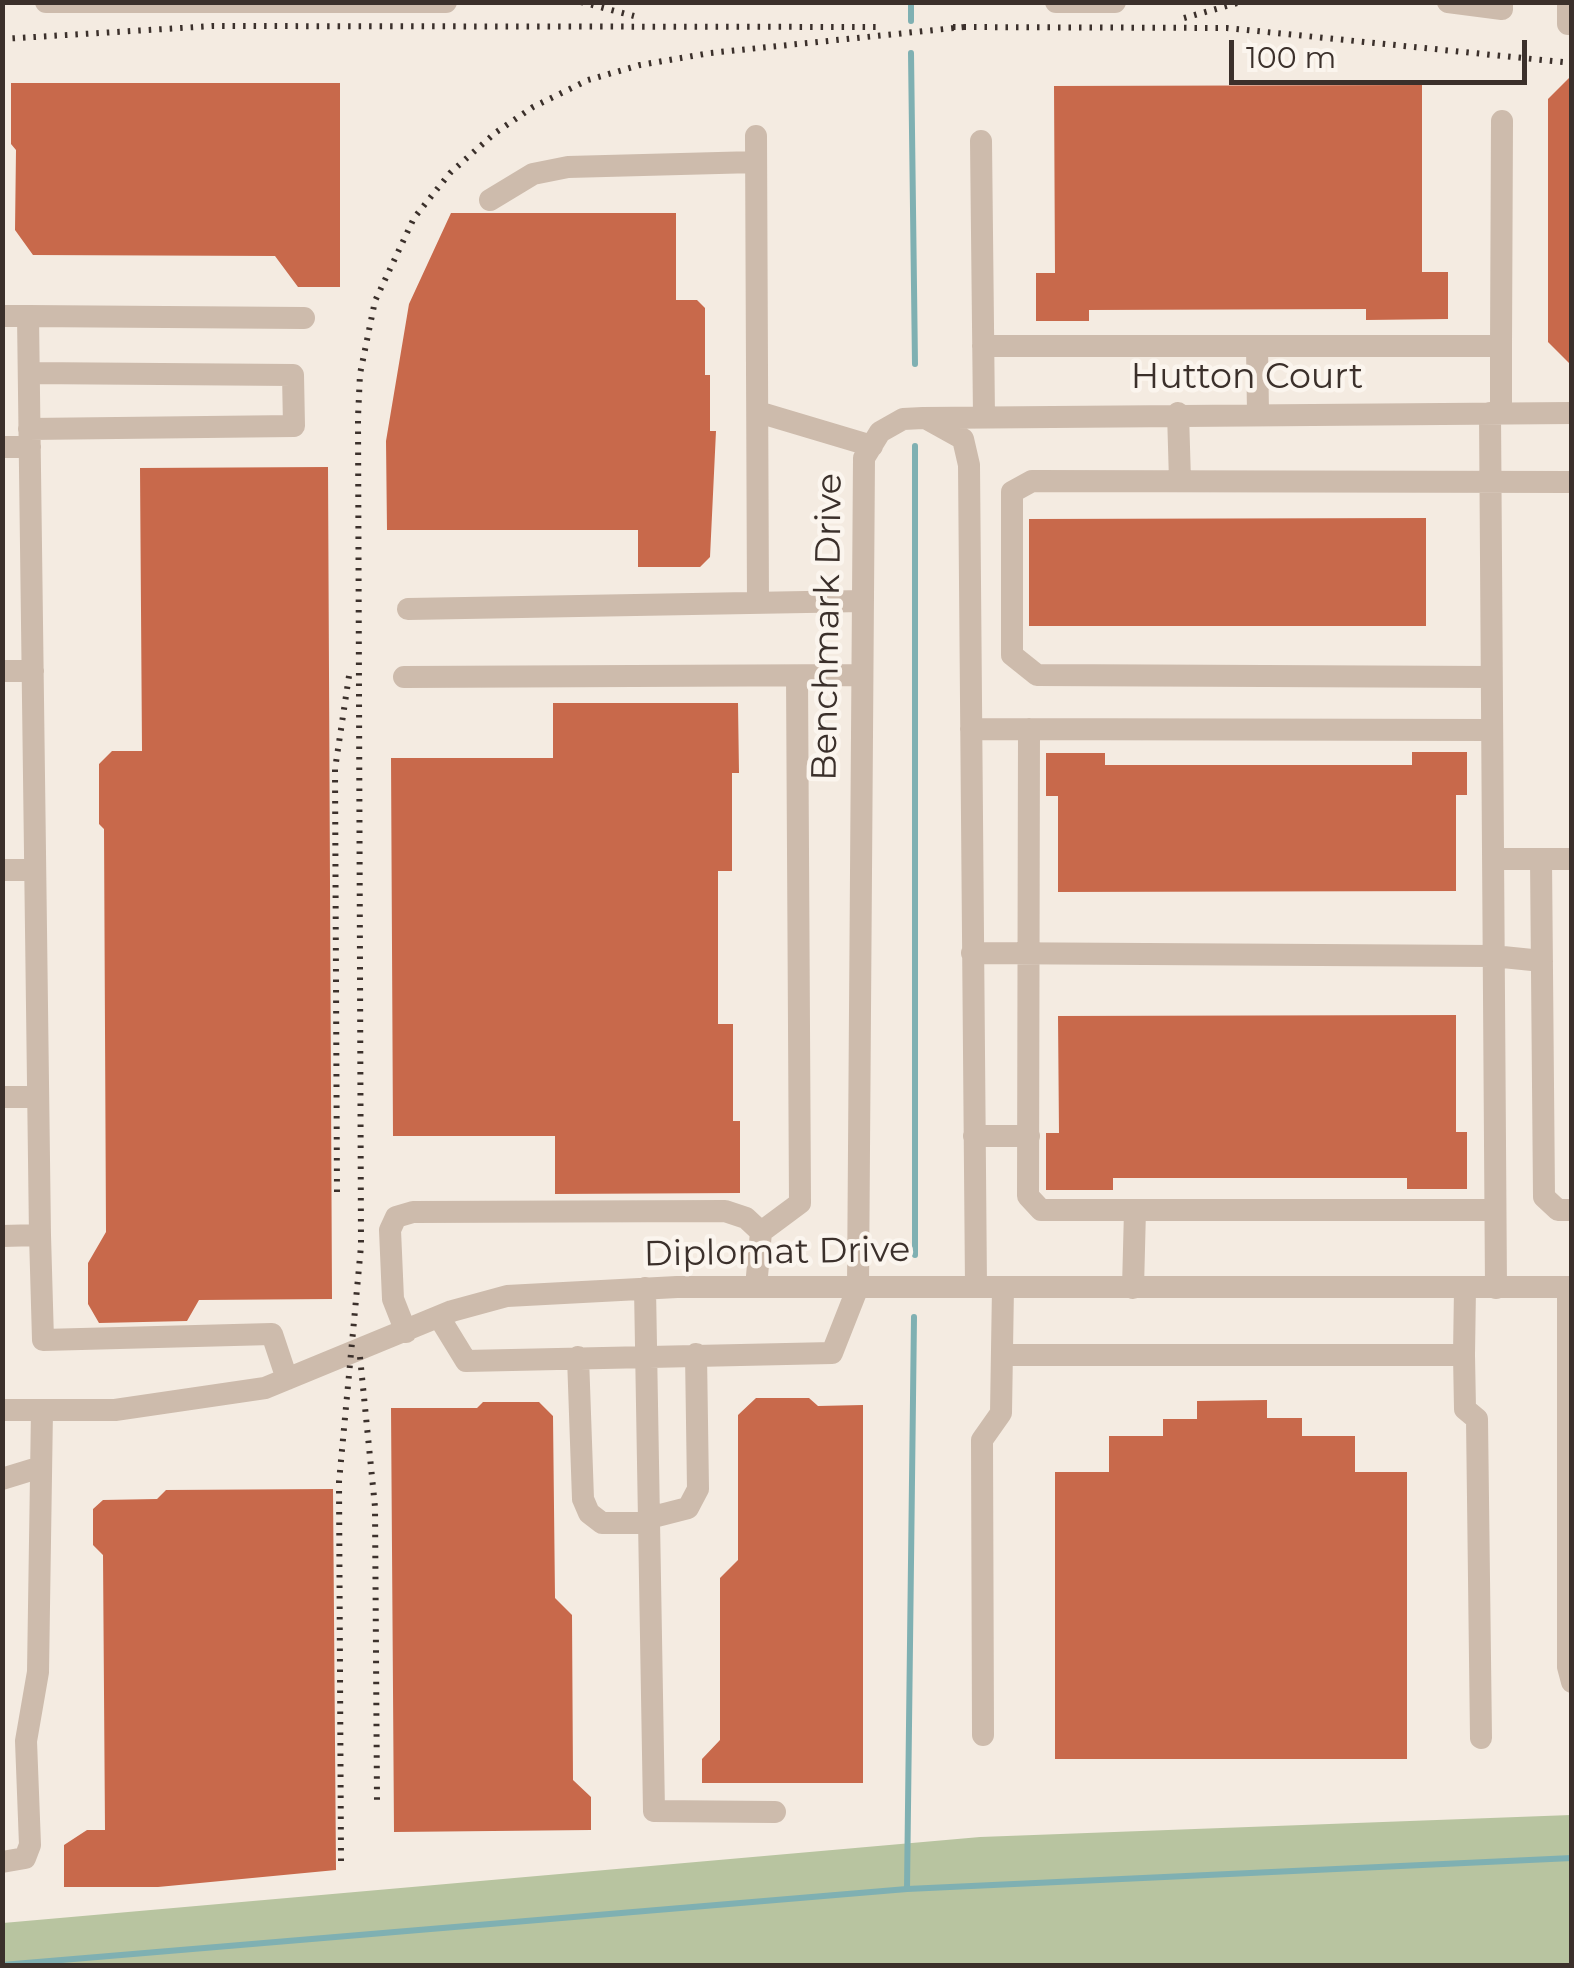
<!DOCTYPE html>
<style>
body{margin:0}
#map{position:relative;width:1574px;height:1968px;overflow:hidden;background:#f4ebe1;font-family:Montserrat,sans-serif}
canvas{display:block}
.frame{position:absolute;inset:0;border:5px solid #3b302b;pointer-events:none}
.scale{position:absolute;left:1229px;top:40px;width:298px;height:45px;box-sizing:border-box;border:5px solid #3b302b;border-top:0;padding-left:12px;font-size:30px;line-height:35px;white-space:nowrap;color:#3b302b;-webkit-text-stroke:8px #fbf5ee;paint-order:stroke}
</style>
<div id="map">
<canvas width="1574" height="1968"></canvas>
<div class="frame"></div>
<div class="scale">100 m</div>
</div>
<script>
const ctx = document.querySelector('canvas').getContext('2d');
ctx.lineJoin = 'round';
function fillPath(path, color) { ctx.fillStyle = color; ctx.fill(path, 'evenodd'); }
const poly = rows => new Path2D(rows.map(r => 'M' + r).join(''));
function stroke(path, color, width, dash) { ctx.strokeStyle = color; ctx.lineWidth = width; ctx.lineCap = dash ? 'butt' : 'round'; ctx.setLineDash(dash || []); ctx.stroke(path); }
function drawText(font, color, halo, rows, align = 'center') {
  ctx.font = font + ' Montserrat,sans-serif'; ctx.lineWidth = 9; ctx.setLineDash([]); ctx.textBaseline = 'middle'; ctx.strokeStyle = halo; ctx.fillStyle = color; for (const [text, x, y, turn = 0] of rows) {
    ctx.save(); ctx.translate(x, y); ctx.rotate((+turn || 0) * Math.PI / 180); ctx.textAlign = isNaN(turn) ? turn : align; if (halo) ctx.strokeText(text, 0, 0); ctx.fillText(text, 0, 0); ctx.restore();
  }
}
const green = poly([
 [1571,1815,1571,1965,3,1965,3,1923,980,1837]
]);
const stream = poly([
 [911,2,911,21],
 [911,53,915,364],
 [915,446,915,1255],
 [907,1889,914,1317],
 [2,1965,907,1889,1572,1858]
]);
const building = poly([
 [1572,75,1572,366,1548,342,1548,99],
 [11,83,340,83,340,287,298,287,275,256,33,255,15,230,16,150,11,144],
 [1422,85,1422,272,1448,272,1448,319,1366,320,1366,309,1089,310,1089,321,1036,321,1036,273,1055,273,1054,86],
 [451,213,676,213,676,300,697,300,705,308,705,375,710,375,710,431,716,431,710,557,700,567,638,567,638,530,387,530,386,441,409,304],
 [328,467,332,1299,199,1300,187,1321,99,1323,88,1304,88,1263,106,1232,104,829,99,824,99,764,112,751,142,751,140,468],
 [1426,518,1426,626,1029,626,1029,519],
 [553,703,738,703,739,773,732,773,732,871,718,871,718,1024,733,1024,733,1121,740,1121,740,1193,555,1194,555,1136,393,1136,391,758,553,758],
 [1412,752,1467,752,1467,795,1456,795,1456,891,1058,892,1058,796,1046,796,1046,753,1105,753,1105,765,1412,765],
 [1456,1015,1456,1132,1467,1132,1467,1189,1407,1189,1407,1178,1113,1178,1113,1190,1046,1190,1046,1133,1059,1133,1058,1016],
 [756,1398,809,1398,818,1406,863,1405,863,1783,702,1783,702,1759,720,1740,720,1578,738,1560,738,1415],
 [1267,1400,1267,1418,1302,1418,1302,1436,1355,1436,1355,1472,1407,1472,1407,1759,1055,1759,1055,1472,1109,1472,1109,1436,1163,1436,1163,1419,1197,1419,1197,1401],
 [483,1402,539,1402,553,1416,555,1598,572,1615,573,1780,591,1797,591,1830,394,1832,391,1408,477,1408],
 [333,1489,336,1870,158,1887,64,1887,64,1845,87,1830,105,1830,103,1555,93,1545,93,1509,103,1500,157,1499,166,1490]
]);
const minor = poly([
 [46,2,446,2],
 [1056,2,1115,2],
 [1448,2,1502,9,1502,2],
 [1568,2,1568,24,1572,24],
 [756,136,758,603],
 [981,141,984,417],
 [490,200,533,174,568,167,756,162],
 [2,316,28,316,40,1235],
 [28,316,304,318],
 [983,346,1501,346,1501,413],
 [1257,346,1258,413],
 [1501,346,1502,121],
 [29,373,293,375,294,426,29,429],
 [758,412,872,446],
 [1178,413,1180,481],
 [1490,413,1496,1288],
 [927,419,963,439,969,465,976,1287],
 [2,447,30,447],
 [408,609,863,601],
 [2,671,33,671],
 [404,677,862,675],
 [1491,677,1037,675,1012,655,1012,492,1032,481,1572,482],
 [971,729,1492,730],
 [1029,729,1028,1196,1041,1210,1495,1210],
 [1493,859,1572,859],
 [1541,859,1544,1197,1558,1210,1572,1210],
 [2,870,35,870],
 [972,953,1493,956,1542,961],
 [2,1097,38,1097],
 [974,1136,1029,1136],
 [2,1236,40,1235,43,1340,272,1334,287,1379],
 [756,1287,761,1232,800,1203,797,676],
 [1568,1287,1568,1667,1572,1682],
 [645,1288,654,1811,775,1812],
 [1133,1288,1135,1210],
 [439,1317,466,1361,832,1353,858,1287,864,458,880,432,903,419,923,418,1572,413],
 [406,1332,393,1299,390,1230,396,1217,413,1212,725,1211,746,1218,761,1232],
 [1002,1355,1464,1355,1465,1409,1477,1419,1481,1738],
 [1464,1355,1465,1288],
 [578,1357,583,1499,589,1513,602,1523,649,1523],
 [2,1410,115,1410,265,1388,452,1311,507,1296,677,1287,1572,1287],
 [2,1479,41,1467],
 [649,1518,688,1508,698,1489,696,1354],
 [983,1735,982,1440,1001,1413,1003,1287],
 [2,1862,25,1858,30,1845,26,1741,38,1672,42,1410]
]);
const rail = poly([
 [581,2,634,16],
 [1184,18,1241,2],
 [953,27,1227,28,1572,63],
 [2,39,213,26,878,27],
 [337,1192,335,769,349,676],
 [360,1357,375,1507,377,1800],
 [341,1861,339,1482,361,1246,358,417,360,374,375,301,414,218,450,173,495,133,533,107,588,80,640,65,710,53,964,27]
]);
const streetNames = [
 ["Hutton Court",1247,378],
 ["Benchmark Drive",828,627,-89],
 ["Diplomat Drive",777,1253,-1]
];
fillPath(green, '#b8c4a0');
stroke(stream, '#7fb0b2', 6);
fillPath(building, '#c8694b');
stroke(minor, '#cdbbac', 22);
stroke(rail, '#3b302b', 6, [2.5, 8]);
drawText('35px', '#3b302b', '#fbf5ee', streetNames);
</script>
